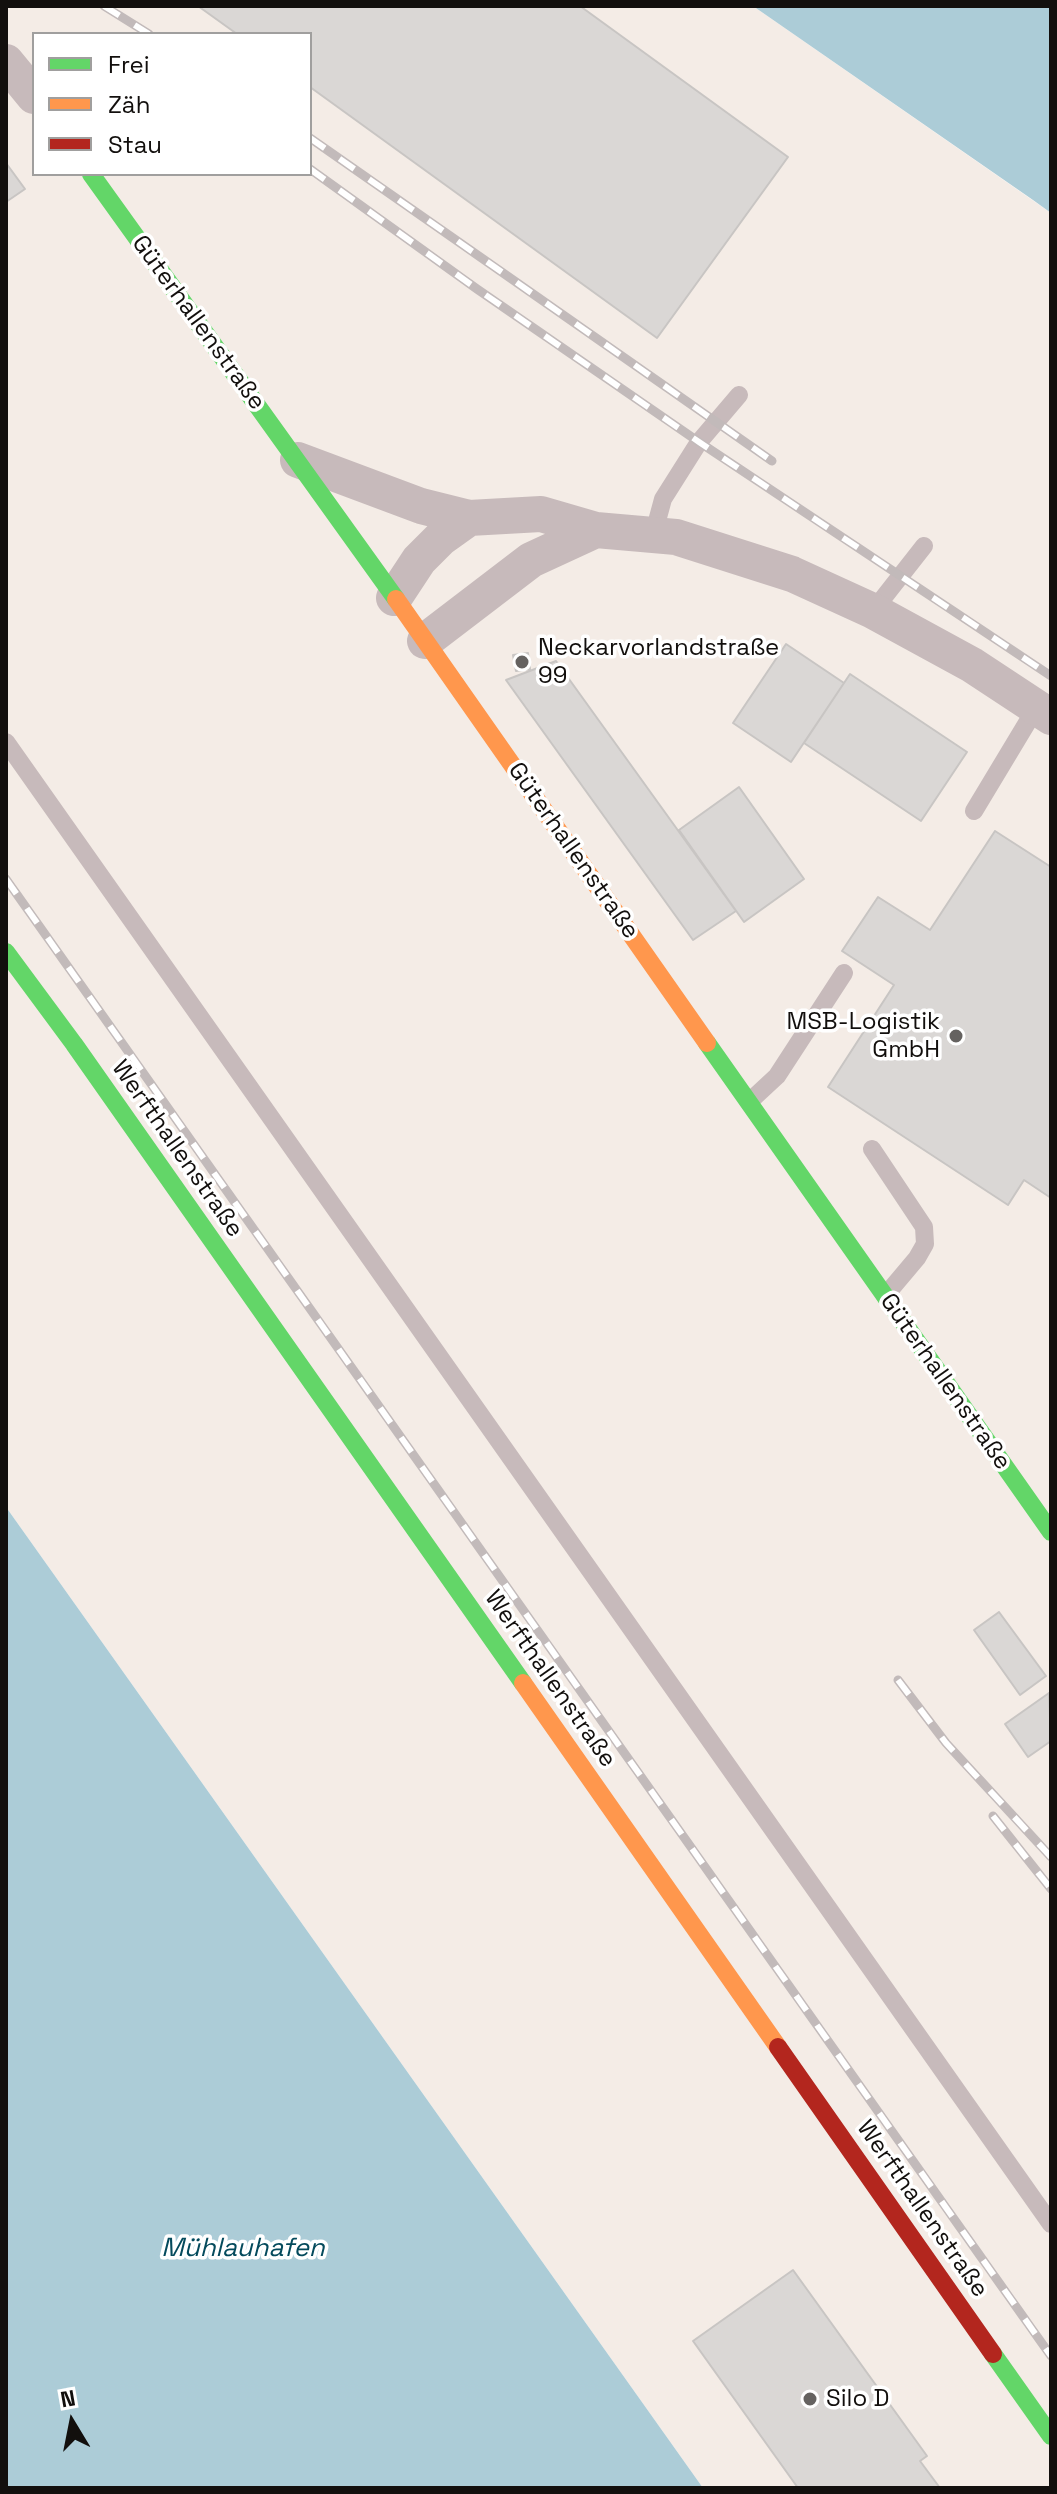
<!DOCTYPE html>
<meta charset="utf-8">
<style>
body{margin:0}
#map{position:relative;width:1057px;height:2494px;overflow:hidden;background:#fefbf9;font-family:"Space Grotesk",sans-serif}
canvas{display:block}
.frame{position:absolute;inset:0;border:8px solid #120f0d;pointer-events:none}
.legend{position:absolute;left:32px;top:32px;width:280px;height:144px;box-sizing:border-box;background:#fff;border:2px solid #a09f9e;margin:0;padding:10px 14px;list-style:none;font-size:24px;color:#120f0d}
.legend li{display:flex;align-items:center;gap:16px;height:40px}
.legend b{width:40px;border:2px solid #a09f9e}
.north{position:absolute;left:32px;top:2382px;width:80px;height:80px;-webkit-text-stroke:6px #fff;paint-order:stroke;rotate:350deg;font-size:22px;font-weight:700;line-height:32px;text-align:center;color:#120f0d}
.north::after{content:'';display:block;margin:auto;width:28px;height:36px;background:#120f0d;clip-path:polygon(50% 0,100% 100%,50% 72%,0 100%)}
</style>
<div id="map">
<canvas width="1057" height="2494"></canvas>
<div class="frame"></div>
<ul class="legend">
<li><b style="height:10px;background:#63d668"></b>Frei</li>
<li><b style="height:10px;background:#ff974d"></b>Zäh</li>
<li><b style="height:10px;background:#b3261e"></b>Stau</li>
</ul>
<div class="north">N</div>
</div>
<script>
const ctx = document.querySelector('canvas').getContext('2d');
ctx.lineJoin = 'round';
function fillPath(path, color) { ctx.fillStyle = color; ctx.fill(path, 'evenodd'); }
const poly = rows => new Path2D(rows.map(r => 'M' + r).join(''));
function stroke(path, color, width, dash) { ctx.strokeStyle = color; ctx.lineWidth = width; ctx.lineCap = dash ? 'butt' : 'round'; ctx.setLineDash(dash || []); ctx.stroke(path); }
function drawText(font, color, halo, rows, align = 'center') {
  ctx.font = font + ' "Space Grotesk",sans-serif'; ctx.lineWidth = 7; ctx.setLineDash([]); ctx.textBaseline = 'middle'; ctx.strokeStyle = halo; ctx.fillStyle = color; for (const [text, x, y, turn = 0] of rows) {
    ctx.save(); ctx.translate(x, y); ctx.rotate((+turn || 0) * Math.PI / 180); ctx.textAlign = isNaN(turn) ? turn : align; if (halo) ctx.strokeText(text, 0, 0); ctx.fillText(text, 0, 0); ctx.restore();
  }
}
const built = poly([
 [6,6,753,6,1051,213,1051,2488,703,2488,6,1507],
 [34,34,310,34,310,174,34,174]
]);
const water = poly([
 [753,6,1051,6,1051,213,1033,200],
 [6,1507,703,2488,6,2488]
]);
const building = poly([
 [198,6,580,6,788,157,657,338,310,87,310,34,237,34,198,6],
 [6,163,25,189,6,202,6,163],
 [786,644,844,683,791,762,733,723,786,644],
 [528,653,530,669,516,671,513,655,528,653],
 [556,661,736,911,693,940,506,680,556,661],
 [850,674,967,752,921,821,804,743,850,674],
 [739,787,804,879,744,922,679,830,739,787],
 [995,831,1051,867,1051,1198,1024,1180,1008,1205,828,1087,894,985,842,951,878,897,930,930,995,831],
 [999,1612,1046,1676,1020,1695,974,1630,999,1612],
 [1049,1693,1051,1741,1028,1757,1005,1724,1049,1693],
 [793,2270,927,2456,920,2461,940,2488,798,2488,693,2341,793,2270]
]);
const lane = poly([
 [653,536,663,499,699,442,739,395],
 [873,611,924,546],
 [6,742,1051,2224],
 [974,811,1036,708],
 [749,1102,777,1076,844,973],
 [872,1149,924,1227,925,1244,917,1258,885,1296]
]);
const street = poly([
 [6,62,34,96],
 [298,460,421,506,469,518],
 [394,598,419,560,441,538,469,518,541,514,596,530,676,537,792,574,873,611,972,665,1051,717],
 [425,641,531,560,596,530]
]);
const fast = poly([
 [91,174,396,599],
 [6,952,74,1044,523,1683],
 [707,1043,1051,1532],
 [993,2354,1051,2436]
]);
const slow = poly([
 [396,599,707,1043],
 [523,1683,778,2047]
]);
const jam = poly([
 [778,2047,993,2354]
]);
const rail = poly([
 [104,6,149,34],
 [310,138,772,461],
 [310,169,477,289,699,442,1051,676],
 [6,879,1051,2356],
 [898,1680,946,1743,1051,1857],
 [993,1816,1051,1889]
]);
const markers = [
 [522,662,8,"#656260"],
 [956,1036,8,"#656260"],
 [810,2399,8,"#656260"]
];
const streetNames = [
 ["Güterhallenstraße",198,323,54],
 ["Güterhallenstraße",573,851,55],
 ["Werfthallenstraße",177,1149,55],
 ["Güterhallenstraße",945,1382,55],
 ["Werfthallenstraße",550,1679,55],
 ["Werfthallenstraße",922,2209,55]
];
const poiNames = [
 ["Neckarvorlandstraße",538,648],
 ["99",538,676],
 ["MSB-Logistik",940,1022,"right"],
 ["GmbH",940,1050,"right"],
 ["Silo D",826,2399]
];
const waterNames = [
 ["Mühlauhafen",243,2249]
];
fillPath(built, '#f4ece6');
fillPath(water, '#acccd7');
fillPath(building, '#dad7d5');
stroke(building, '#c8c5c3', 2);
stroke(lane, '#c7babb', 18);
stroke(street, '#c7babb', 36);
stroke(fast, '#63d668', 18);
stroke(slow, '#ff974d', 18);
stroke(jam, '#b3261e', 18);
stroke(rail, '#c2baba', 9);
stroke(rail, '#fff', 6, [18]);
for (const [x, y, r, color] of markers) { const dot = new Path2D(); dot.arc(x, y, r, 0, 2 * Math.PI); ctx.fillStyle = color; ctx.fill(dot); stroke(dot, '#fff', 3); }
drawText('24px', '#120f0d', '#fff', streetNames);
drawText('24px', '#120f0d', '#fff', poiNames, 'left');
drawText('italic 26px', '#044a5c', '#fff', waterNames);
</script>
